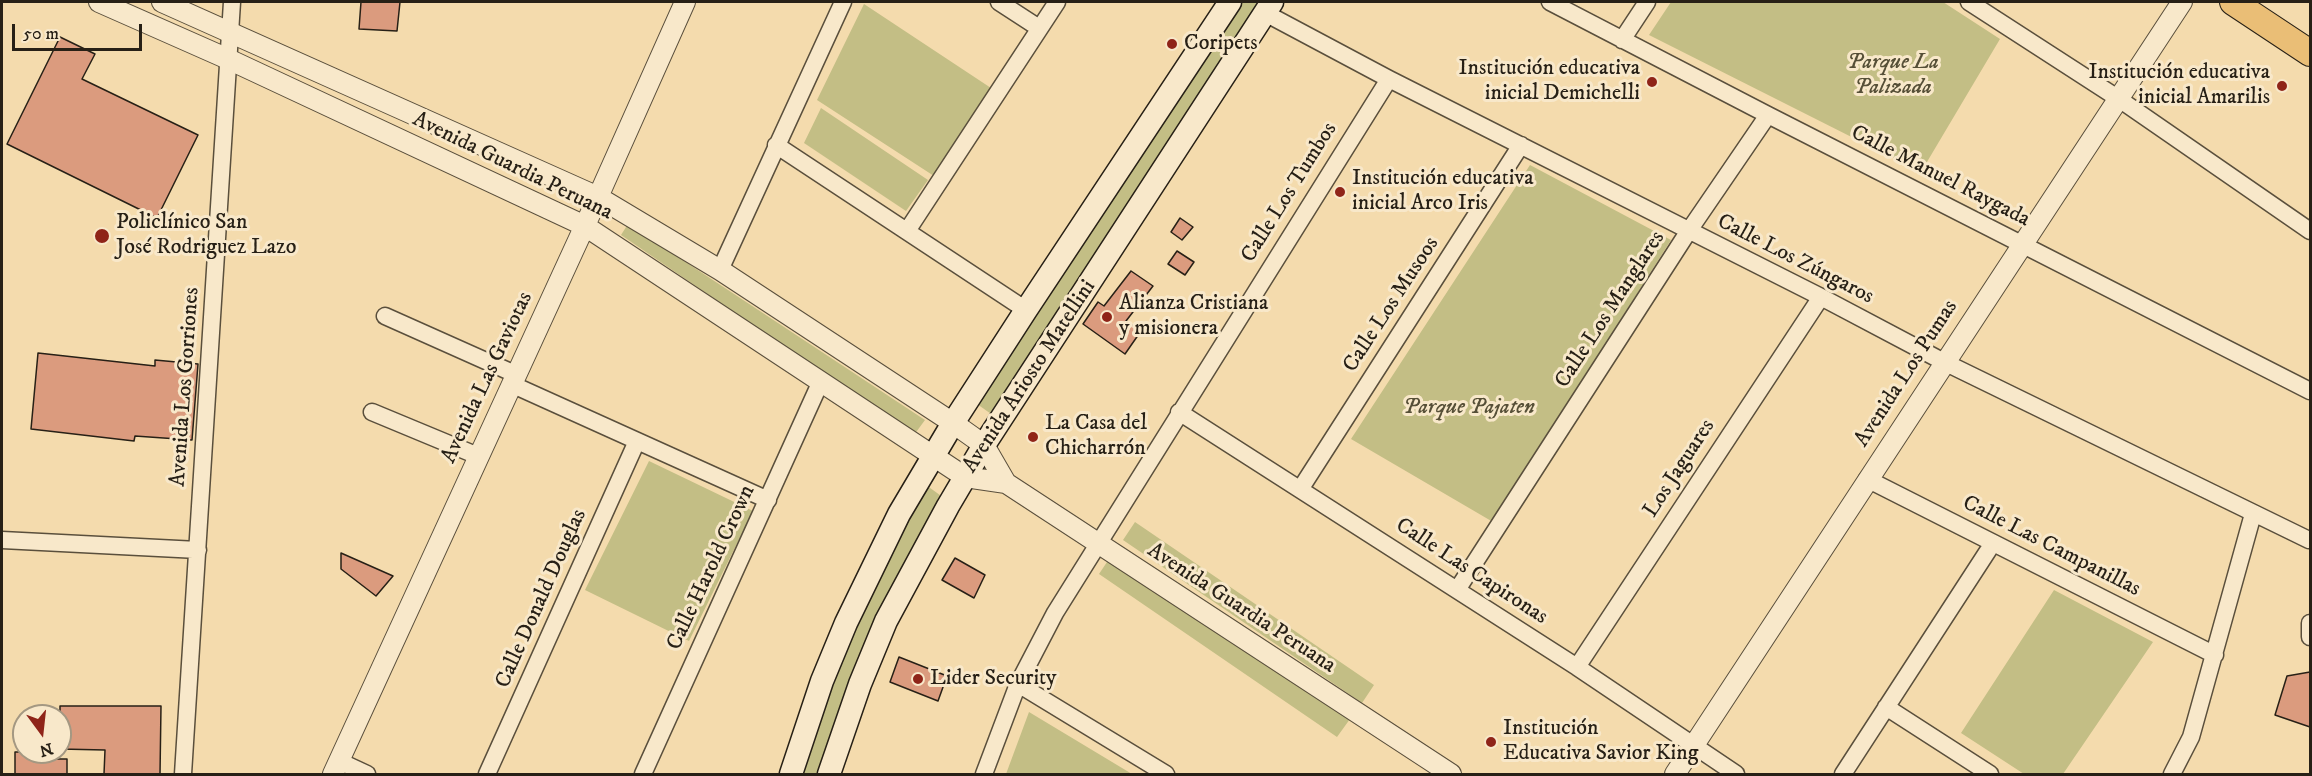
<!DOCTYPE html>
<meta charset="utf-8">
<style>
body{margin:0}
#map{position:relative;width:2312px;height:776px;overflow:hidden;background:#f4dbad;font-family:"IM FELL DW Pica",serif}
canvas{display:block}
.frame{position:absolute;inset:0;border:3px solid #272016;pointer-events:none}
.north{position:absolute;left:12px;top:704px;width:60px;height:60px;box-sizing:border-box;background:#f8e8ca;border:2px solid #a49882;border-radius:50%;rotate:165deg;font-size:16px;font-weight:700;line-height:24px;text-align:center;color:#272016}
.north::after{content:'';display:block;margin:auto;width:21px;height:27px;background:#8f2418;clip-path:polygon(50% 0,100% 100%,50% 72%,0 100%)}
.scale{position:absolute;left:12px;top:24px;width:130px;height:27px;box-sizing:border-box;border:3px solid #272016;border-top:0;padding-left:8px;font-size:18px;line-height:21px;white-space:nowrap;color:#272016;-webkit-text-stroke:4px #f8e8ca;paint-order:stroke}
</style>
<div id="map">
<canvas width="2312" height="776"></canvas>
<div class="frame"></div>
<div class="north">N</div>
<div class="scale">50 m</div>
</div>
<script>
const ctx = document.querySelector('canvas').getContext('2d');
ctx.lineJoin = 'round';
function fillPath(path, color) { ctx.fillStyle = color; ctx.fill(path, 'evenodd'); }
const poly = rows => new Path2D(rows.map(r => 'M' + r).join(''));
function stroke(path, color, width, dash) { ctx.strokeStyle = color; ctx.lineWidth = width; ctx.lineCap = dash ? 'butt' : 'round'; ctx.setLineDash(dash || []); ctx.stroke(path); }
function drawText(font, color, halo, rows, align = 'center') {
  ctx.font = font + ' "IM FELL DW Pica",serif'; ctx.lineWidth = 6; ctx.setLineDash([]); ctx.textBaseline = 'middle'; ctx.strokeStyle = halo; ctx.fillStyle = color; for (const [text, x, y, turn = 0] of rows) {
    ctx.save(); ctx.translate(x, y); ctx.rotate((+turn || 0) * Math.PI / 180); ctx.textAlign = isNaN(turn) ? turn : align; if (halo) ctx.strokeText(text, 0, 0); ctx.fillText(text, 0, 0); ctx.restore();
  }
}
const green = poly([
 [1238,2,1264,2,994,416,977,404],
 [1671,2,1943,2,2000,39,1921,172,1649,35],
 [864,4,991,88,934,176,817,100],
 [821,108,928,180,906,211,804,143],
 [1530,165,1671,240,1493,522,1351,439],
 [628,224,925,420,914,435,621,235],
 [649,461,753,511,689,641,585,590],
 [926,485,944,498,822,774,799,774,848,638],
 [1135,522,1374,685,1362,703,1123,540],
 [1111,556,1350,719,1337,737,1099,574],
 [2054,590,2153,642,2063,774,2024,774,1961,733],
 [1029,712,1132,774,1006,774]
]);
const building = poly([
 [361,2,400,2,397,31,359,29,361,2],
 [60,37,95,54,82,79,198,135,157,218,7,144,60,37],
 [1180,218,1193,227,1182,240,1171,232,1180,218],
 [1177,251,1194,262,1185,275,1168,264,1177,251],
 [1131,271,1153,286,1126,321,1141,331,1125,354,1083,324,1098,302,1104,306,1131,271],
 [38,353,155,366,155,360,198,364,192,440,135,436,134,441,31,429,38,353],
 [341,553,393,576,376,596,341,569,341,553],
 [955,558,985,575,974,598,942,580,955,558],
 [899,657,947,676,938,701,890,682,899,657],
 [2310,672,2310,727,2275,715,2287,676,2310,672],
 [60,706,161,706,160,774,104,774,105,750,60,749,60,706],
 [15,752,28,752,28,759,67,759,67,774,15,774,15,752]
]);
const minor = poly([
 [999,2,1039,28],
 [1550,2,1768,115,2310,391],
 [1969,2,2119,99,2310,231],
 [1265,13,1389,79,1821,297,1944,362,2309,540],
 [1622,40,1647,2],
 [776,145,1026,310],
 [907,231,1057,2],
 [720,270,843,2],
 [385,316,515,374],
 [511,384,768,500],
 [372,412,478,456],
 [1179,412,1577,667,1736,774],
 [1867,479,2215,655],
 [1301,488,1521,145],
 [2,540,198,550],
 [1457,590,1688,232,1768,115],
 [2310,623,2310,637],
 [1577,667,1821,297],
 [1018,684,1166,774],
 [1886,707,1990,774],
 [339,761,367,774],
 [183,774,232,2],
 [487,774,637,441],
 [643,774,821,381],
 [984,774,1018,684,1055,613,1389,79],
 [1843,774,1993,543],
 [2172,774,2191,737,2253,514]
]);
const tertiary = poly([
 [99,2,228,59,585,226,965,477,1006,483,1451,774],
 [162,2,598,197,720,270,953,423,984,445,1006,483],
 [333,774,598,197,685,2],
 [1675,774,2182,2]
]);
const secondary = poly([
 [791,774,822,681,846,623,899,514,953,423,1026,310,1230,2],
 [829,774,860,684,886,621,948,506,984,445,1272,2]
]);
const primary = poly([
 [2233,2,2310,53]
]);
const markers = [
 [1172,44,6,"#8f2418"],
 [1652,82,6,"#8f2418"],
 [2282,86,6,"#8f2418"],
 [1340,192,6,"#8f2418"],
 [102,236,8,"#8f2418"],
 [1107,317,6,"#8f2418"],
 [1033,437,6,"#8f2418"],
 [918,679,6,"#8f2418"],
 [1491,742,6,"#8f2418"]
];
const poiNames = [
 ["Coripets",1184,44],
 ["Institución educativa",1640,69,"right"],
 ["inicial Demichelli",1640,94,"right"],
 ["Institución educativa",2270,73,"right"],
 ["inicial Amarilis",2270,98,"right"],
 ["Institución educativa",1352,179],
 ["inicial Arco Iris",1352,204],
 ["Policlínico San",116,223],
 ["José Rodriguez Lazo",116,248],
 ["Alianza Cristiana",1119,304],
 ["y misionera",1119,329],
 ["La Casa del",1045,424],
 ["Chicharrón",1045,449],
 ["Lider Security",930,679],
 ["Institución",1503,729],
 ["Educativa Savior King",1503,754]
];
const parkNames = [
 ["Parque La",1893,63],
 ["Palizada",1893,88],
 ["Parque Pajaten",1469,408]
];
const streetNames = [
 ["Avenida Guardia Peruana",512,167,26],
 ["Calle Manuel Raygada",1940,177,27],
 ["Calle Los Tumbos",1290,193,-58],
 ["Calle Los Zúngaros",1795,260,27],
 ["Calle Los Musoos",1392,305,-57],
 ["Calle Los Manglares",1611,310,-57],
 ["Avenida Los Pumas",1907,374,-57],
 ["Avenida Ariosto Matellini",1030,377,-57],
 ["Avenida Las Gaviotas",488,378,-65],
 ["Avenida Los Gorriones",186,387,-86],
 ["Los Jaguares",1680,469,-57],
 ["Calle Las Campanillas",2051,547,27],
 ["Calle Harold Crown",712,568,-65],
 ["Calle Las Capironas",1471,572,33],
 ["Calle Donald Douglas",542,599,-66],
 ["Avenida Guardia Peruana",1241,609,33]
];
fillPath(green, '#c3be85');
fillPath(building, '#db9b7e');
stroke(building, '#272016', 1.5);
stroke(minor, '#5a4f3c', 19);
stroke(tertiary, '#5a4f3c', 22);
stroke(secondary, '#272016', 25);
stroke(primary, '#272016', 28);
stroke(minor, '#f8e8ca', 16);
stroke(tertiary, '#f8e8ca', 20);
stroke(secondary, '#f8e8ca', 22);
stroke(primary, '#eabe76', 26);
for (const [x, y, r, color] of markers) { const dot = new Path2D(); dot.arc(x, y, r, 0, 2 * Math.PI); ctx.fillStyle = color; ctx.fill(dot); stroke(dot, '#f8e8ca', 2); }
drawText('22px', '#272016', '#f8e8ca', poiNames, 'left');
drawText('italic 22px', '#564f37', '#f8e8ca', parkNames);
drawText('22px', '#272016', '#f8e8ca', streetNames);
</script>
